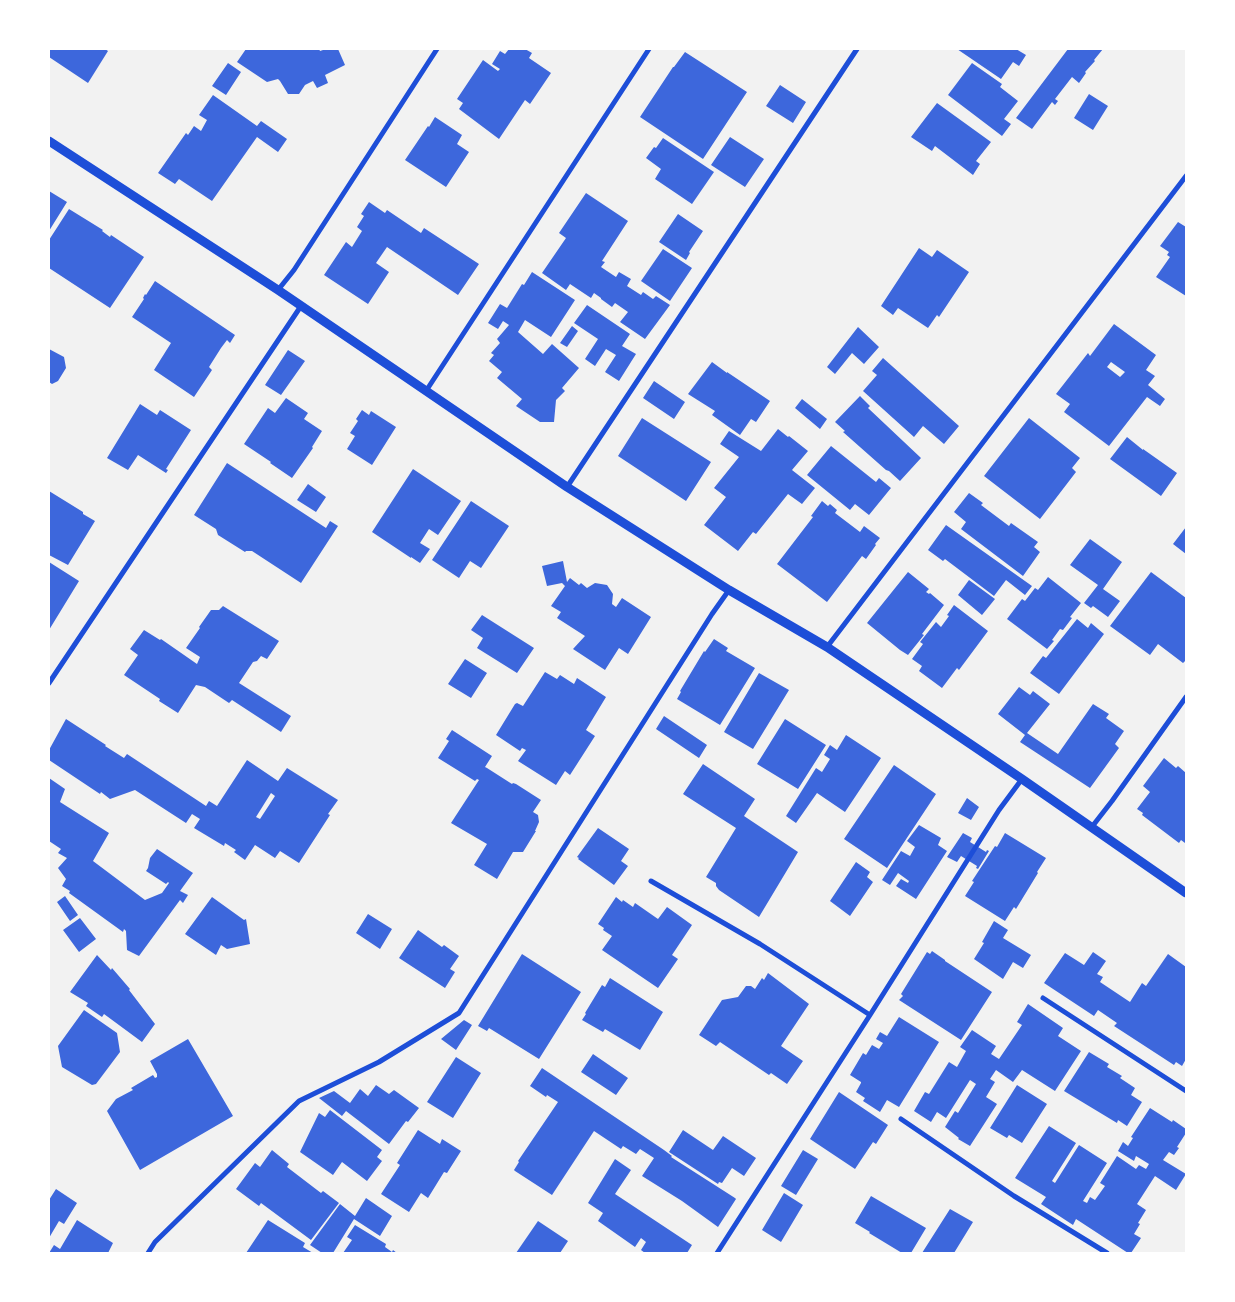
<!DOCTYPE html>
<style>
body{margin:0}
#map{position:relative;width:1235px;height:1302px;overflow:hidden;background:#f2f2f2;font-family:Montserrat,sans-serif}
canvas{display:block}
.frame{position:absolute;inset:0;border:50px solid #fff;pointer-events:none}
</style>
<div id="map">
<canvas width="1235" height="1302"></canvas>
<div class="frame"></div>
</div>
<script>
const ctx = document.querySelector('canvas').getContext('2d');
ctx.lineJoin = 'round';
function fillPath(path, color) { ctx.fillStyle = color; ctx.fill(path, 'evenodd'); }
const poly = rows => new Path2D(rows.map(r => 'M' + r).join(''));
function stroke(path, color, width, dash) { ctx.strokeStyle = color; ctx.lineWidth = width; ctx.lineCap = dash ? 'butt' : 'round'; ctx.setLineDash(dash || []); ctx.stroke(path); }
const building = poly([
 [49,49,105,49,108,51,88,83,49,57],
 [246,49,319,49,320,51,326,49,338,49,345,65,325,75,328,83,317,88,313,81,305,85,299,94,288,94,280,81,278,79,267,82,237,62],
 [509,49,525,49,532,53,529,58,551,73,530,104,525,100,499,139,459,109,463,103,457,99,483,60,498,71,500,69,492,64,500,51,505,54],
 [957,49,1016,49,1026,55,1019,66,1013,62,1001,79],
 [1068,49,1103,49,1094,60,1095,61,1085,72,1086,73,1079,83,1072,77,1055,99,1058,101,1055,105,1052,102,1032,129,1016,118],
 [685,52,747,92,703,159,640,117,673,67,674,67],
 [228,63,241,72,226,95,212,86],
 [972,63,1002,84,1000,87,1018,101,1004,119,1011,124,1002,136,948,95],
 [780,85,806,102,793,123,766,106],
 [1089,94,1108,106,1093,130,1074,118],
 [213,95,257,126,261,121,287,139,278,152,257,137,212,201,179,179,175,184,158,173,186,133,188,135,194,126,201,131,207,120,199,115],
 [937,103,991,142,976,161,980,164,973,175,935,146,932,151,911,137],
 [435,117,462,135,457,144,469,152,446,187,405,160,428,126,429,127],
 [730,137,764,159,745,187,711,165],
 [663,138,714,172,692,204,655,179,661,169,646,158,654,147,656,148],
 [49,191,67,202,49,231],
 [586,193,628,221,602,261,605,262,601,267,616,277,619,272,631,279,627,286,641,295,643,292,653,299,656,296,670,305,645,339,620,322,628,312,615,303,612,307,601,299,601,298,594,293,591,298,570,284,566,290,542,273,566,238,559,233],
 [369,202,385,213,387,210,421,233,424,228,479,264,458,295,387,247,376,263,389,272,368,304,324,275,346,242,352,247,362,231,357,227,364,216,361,214],
 [69,209,103,230,102,231,110,237,111,235,144,257,110,308,49,268,49,240],
 [678,214,703,231,689,252,690,253,686,260,659,242],
 [1178,222,1186,227,1186,296,1156,277,1170,257,1167,255,1169,252,1160,246],
 [919,248,932,257,937,250,969,272,939,317,937,315,928,328,898,308,893,315,881,306],
 [663,249,692,268,670,301,641,281],
 [532,272,575,300,551,337,525,320,518,332,543,354,552,344,579,368,562,388,565,391,556,400,554,422,540,422,516,406,522,399,497,378,502,372,489,361,494,355,491,353,500,343,497,339,509,325,503,321,498,329,488,323,500,304,507,308,522,284,524,285],
 [155,281,235,335,230,343,227,340,221,348,209,367,212,370,194,397,154,370,171,343,132,317,144,299,143,298,145,294,146,295],
 [587,305,630,334,622,346,636,354,619,381,605,372,616,355,606,349,595,366,585,359,598,339,574,323],
 [1114,324,1156,355,1146,370,1155,376,1148,385,1165,399,1160,406,1147,397,1109,446,1064,412,1070,404,1056,394,1088,353,1090,356],
 [1111,362,1125,372,1120,377,1107,367],
 [572,326,578,331,567,347,560,343],
 [858,327,879,347,864,364,852,353,835,374,827,367],
 [49,349,64,357,66,368,58,381,52,384,49,382],
 [288,350,305,361,281,395,265,385],
 [883,358,959,426,944,444,923,426,914,437,863,391,877,375,872,371],
 [712,362,727,373,727,372,770,401,756,422,751,419,740,435,712,415,715,411,688,394],
 [654,381,685,402,674,419,643,398],
 [860,396,870,406,868,408,921,458,900,481,889,471,886,470,843,432,845,431,835,422],
 [286,398,308,413,304,419,322,431,312,447,313,448,292,478,270,463,271,462,244,444,268,408,275,413],
 [802,399,827,419,820,429,795,408],
 [140,404,157,415,160,410,191,430,166,469,168,470,166,473,138,455,128,470,107,458],
 [362,410,369,415,371,411,396,427,372,465,347,449,355,436,350,433,358,421,356,419],
 [642,418,711,462,686,501,618,456],
 [1029,418,1080,458,1072,468,1076,472,1040,519,984,476],
 [778,429,788,437,789,436,808,451,792,470,815,488,802,504,788,494,756,534,753,532,738,551,704,525,726,497,714,488,739,457,720,444,729,431,761,451],
 [1127,437,1143,450,1143,449,1177,473,1161,496,1110,459],
 [831,446,876,482,879,478,891,488,869,515,855,504,850,510,807,475],
 [227,463,326,528,330,521,338,526,301,583,252,551,246,551,245,552,218,535,216,529,194,515],
 [413,469,461,501,438,535,429,529,420,543,430,549,420,563,411,557,411,558,372,532],
 [308,484,326,497,316,512,297,500],
 [49,491,83,512,83,514,95,521,68,565,49,555],
 [969,493,983,503,981,505,1009,526,1011,523,1038,542,1034,547,1040,552,1023,576,961,529,966,522,954,512],
 [471,501,509,526,481,568,470,561,459,578,432,560],
 [822,501,828,506,830,504,837,510,835,513,860,532,864,526,880,538,875,544,876,545,866,559,862,556,827,602,777,564,813,517,811,516],
 [946,525,1032,586,1025,595,1006,580,994,596,945,559,943,561,928,550],
 [1186,527,1186,554,1173,544],
 [1090,539,1122,562,1103,589,1120,601,1108,617,1093,606,1091,608,1084,603,1098,585,1070,565],
 [563,561,567,582,570,578,579,585,581,583,587,588,595,583,607,585,613,594,612,604,616,607,622,598,651,617,628,654,619,648,605,670,573,649,585,636,557,618,561,612,551,606,565,586,562,583,547,586,542,566],
 [49,562,79,581,49,630],
 [908,572,929,589,926,592,929,594,930,593,944,605,922,634,924,635,908,655,900,650,867,623],
 [1151,572,1186,598,1186,660,1183,663,1158,644,1150,655,1110,626],
 [1048,577,1081,603,1070,617,1072,618,1063,630,1060,629,1052,640,1054,641,1047,649,1007,619,1022,599,1025,601,1035,588,1038,590],
 [969,580,995,599,982,615,958,595],
 [954,605,988,631,959,670,957,668,942,688,919,671,922,666,912,659,923,644,920,642,936,622,941,627,949,616,947,615],
 [223,606,279,641,267,659,261,656,257,661,253,662,239,683,291,716,281,732,232,700,229,703,205,687,196,685,178,713,159,701,160,699,124,675,138,655,130,649,144,630,160,640,161,639,197,664,200,657,186,648,200,628,199,627,211,610,219,610],
 [482,615,534,648,517,673,477,648,483,638,471,630],
 [1077,619,1088,628,1091,623,1104,634,1059,694,1030,673,1043,656,1046,658],
 [714,639,728,648,726,651,755,668,720,725,677,699,681,692,680,691,704,651,705,652],
 [465,659,487,673,471,698,448,684],
 [545,672,557,679,560,675,574,684,577,678,606,697,586,730,595,736,570,775,565,771,556,785,518,761,526,750,522,748,520,751,496,735,515,704,517,703,523,706],
 [759,673,789,690,753,749,724,732],
 [1019,687,1030,695,1033,691,1050,704,1027,733,1058,754,1093,704,1109,714,1106,718,1124,731,1115,744,1119,748,1090,788,1020,742,1025,735,998,714],
 [664,716,707,745,699,758,656,729],
 [66,719,106,745,105,746,124,758,127,754,206,806,209,801,217,806,247,760,278,781,287,768,338,800,328,814,330,815,299,863,280,851,275,858,255,845,245,860,234,852,236,850,225,843,224,846,194,828,200,819,192,814,186,823,135,790,110,799,101,792,100,794,49,760,49,750],
 [271,793,275,796,260,819,256,817],
 [785,719,826,745,798,789,757,764],
 [452,730,492,756,485,767,487,768,512,784,513,783,516,784,541,800,533,812,538,815,539,822,535,831,536,831,523,852,513,852,497,879,474,865,487,844,451,823,479,780,477,779,475,781,438,758,449,741,446,739],
 [846,735,881,758,845,812,817,793,796,823,786,816,816,768,822,772,830,759,824,755,830,745,837,750],
 [1164,758,1176,768,1178,766,1186,773,1186,842,1185,843,1181,840,1179,843,1142,815,1143,813,1137,809,1150,792,1143,786],
 [703,764,755,799,744,816,798,852,759,917,719,890,716,886,716,883,706,877,736,828,683,794],
 [894,765,936,794,887,868,844,839],
 [49,778,65,789,60,802,109,833,93,861,145,900,162,893,169,883,168,882,166,884,146,871,148,868,150,858,157,849,193,873,180,891,188,895,183,903,180,900,139,956,127,950,126,931,124,929,123,932,69,893,70,891,62,886,66,879,58,868,67,858,58,853,61,849,49,841],
 [967,798,979,807,971,820,958,813],
 [919,825,941,838,938,845,947,851,916,899,896,886,901,879,908,883,909,881,898,873,890,885,882,880,901,851,910,856,915,847,907,841],
 [598,828,629,849,621,861,628,866,614,885,578,859,579,858,577,857],
 [963,833,972,838,970,842,986,852,987,850,989,851,978,869,976,868,977,866,961,856,957,862,947,857],
 [1005,833,1046,858,1037,872,1038,873,1016,909,1014,907,1005,921,965,896,974,882,972,881,995,846,997,847],
 [856,862,870,872,867,877,873,882,850,916,830,901],
 [65,896,78,915,70,921,57,902],
 [212,897,244,920,246,919,250,944,227,949,221,945,216,955,185,934],
 [616,897,622,902,623,900,633,907,635,903,658,919,667,907,692,925,672,955,678,959,658,988,602,950,612,936,603,930,604,928,598,924],
 [368,914,392,929,380,949,356,933],
 [80,918,96,939,79,952,63,930],
 [994,921,1008,930,1003,938,1031,955,1023,968,1013,962,1003,979,974,959,984,943,982,942],
 [418,930,442,947,444,945,459,956,450,969,455,972,445,988,399,958],
 [932,951,945,960,945,961,992,992,961,1040,899,1000,903,996,901,994,927,952,930,954],
 [1093,952,1106,961,1097,974,1103,977,1100,982,1130,1002,1142,983,1146,986,1168,954,1186,967,1186,1047,1185,1048,1186,1059,1182,1066,1176,1062,1174,1065,1114,1026,1117,1023,1098,1010,1094,1016,1044,983,1065,953,1084,965],
 [522,954,581,992,539,1059,489,1028,487,1031,478,1026],
 [97,955,111,970,112,968,130,989,129,990,155,1024,142,1042,104,1014,102,1017,86,1006,88,1003,70,992],
 [768,973,809,1004,781,1046,803,1061,787,1084,771,1073,769,1075,720,1042,716,1046,699,1035,722,1000,738,997,746,986,751,986,755,989,762,978,764,980],
 [610,978,663,1012,640,1050,605,1029,603,1032,582,1020,586,1014,585,1013,602,985,605,987],
 [1028,1004,1063,1028,1058,1036,1081,1051,1055,1091,1022,1070,1013,1082,996,1070,990,1079,995,1082,986,1097,997,1104,970,1146,958,1139,959,1138,945,1127,955,1111,958,1113,976,1084,970,1080,946,1118,937,1112,931,1122,914,1111,925,1092,929,1094,949,1062,957,1067,966,1051,960,1047,972,1030,996,1046,991,1054,999,1059,1022,1025,1017,1022],
 [84,1010,117,1033,120,1052,96,1084,92,1085,62,1067,58,1046],
 [899,1017,939,1042,899,1107,887,1100,880,1112,863,1101,865,1098,856,1092,861,1083,861,1082,850,1075,863,1053,866,1055,872,1045,879,1049,883,1043,876,1039,880,1032,887,1036],
 [464,1020,472,1025,456,1050,441,1039],
 [188,1039,233,1116,140,1170,107,1111,116,1099,133,1090,131,1088,153,1075,155,1078,157,1077,157,1074,150,1061],
 [1089,1052,1109,1064,1107,1067,1122,1076,1120,1078,1135,1088,1131,1095,1142,1102,1127,1126,1118,1120,1117,1123,1064,1091],
 [593,1054,628,1078,616,1095,581,1072],
 [456,1057,481,1073,453,1118,427,1102],
 [542,1068,664,1150,672,1156,671,1157,735,1198,736,1199,718,1227,682,1201,642,1176,654,1158,640,1149,636,1154,623,1146,621,1149,594,1131,552,1195,515,1171,514,1170,519,1162,518,1161,558,1102,547,1095,546,1097,530,1086],
 [376,1085,389,1094,394,1090,419,1108,408,1122,406,1121,389,1144,346,1111,342,1116,319,1098,334,1091,350,1103,360,1089,368,1096],
 [1017,1085,1047,1104,1022,1143,1009,1135,1007,1138,990,1128],
 [839,1092,888,1125,876,1144,873,1142,855,1169,810,1139],
 [1150,1108,1172,1122,1173,1120,1186,1129,1186,1133,1177,1147,1179,1148,1174,1155,1169,1152,1163,1160,1186,1174,1176,1190,1155,1176,1137,1204,1146,1210,1138,1223,1140,1224,1134,1234,1141,1238,1131,1253,1128,1253,1076,1219,1073,1225,1041,1204,1046,1197,1015,1178,1049,1126,1076,1143,1052,1181,1055,1183,1079,1145,1107,1163,1083,1201,1087,1203,1090,1197,1095,1200,1105,1186,1100,1183,1117,1156,1136,1169,1139,1165,1146,1169,1149,1164,1136,1156,1134,1161,1118,1151,1123,1142,1128,1146,1133,1138,1131,1137],
 [330,1110,382,1150,377,1157,382,1161,367,1181,342,1162,333,1175,300,1152,319,1113,325,1117],
 [418,1130,440,1144,442,1139,461,1151,447,1173,444,1172,428,1198,421,1193,409,1212,381,1194,400,1165,397,1163],
 [683,1130,713,1150,723,1136,756,1158,744,1176,732,1168,722,1183,719,1182,718,1184,669,1152],
 [272,1150,289,1164,287,1167,321,1193,323,1191,339,1203,311,1240,261,1203,259,1206,236,1189,255,1163,260,1167],
 [803,1150,818,1159,796,1195,781,1186],
 [615,1159,631,1170,615,1194,692,1245,687,1253,645,1253,641,1250,646,1242,641,1238,635,1247,598,1221,603,1213,588,1203],
 [56,1189,77,1203,64,1224,59,1221,49,1238,49,1200],
 [784,1193,803,1205,781,1242,762,1230],
 [871,1196,926,1228,911,1253,902,1253,869,1233,870,1232,855,1223],
 [366,1198,392,1216,380,1236,354,1219,333,1253,322,1253,310,1245,340,1204,355,1216],
 [950,1209,973,1222,954,1253,922,1253],
 [77,1220,113,1243,108,1253,49,1253,54,1245,60,1249],
 [268,1220,305,1243,303,1247,313,1253,246,1253],
 [538,1221,568,1241,560,1253,516,1253],
 [355,1225,386,1244,385,1247,392,1252,393,1250,397,1253,343,1253,352,1240,347,1237]
]);
const minor = poly([
 [278,290,294,270,437,49],
 [426,391,649,49],
 [567,487,857,49],
 [827,647,1186,176],
 [49,683,301,306],
 [1091,828,1112,801,1186,697],
 [651,881,760,944,870,1015],
 [1043,998,1186,1091],
 [901,1119,1014,1196,1107,1253],
 [148,1253,155,1242,299,1101,379,1062,459,1013,712,614,729,590],
 [717,1253,870,1015,999,810,1022,779]
]);
const tertiary = poly([
 [49,141,278,290,567,487,729,590,827,647,1022,779,1186,893]
]);
fillPath(building, '#3d67dc');
stroke(minor, '#1d4ed8', 5);
stroke(tertiary, '#1d4ed8', 9);
</script>
